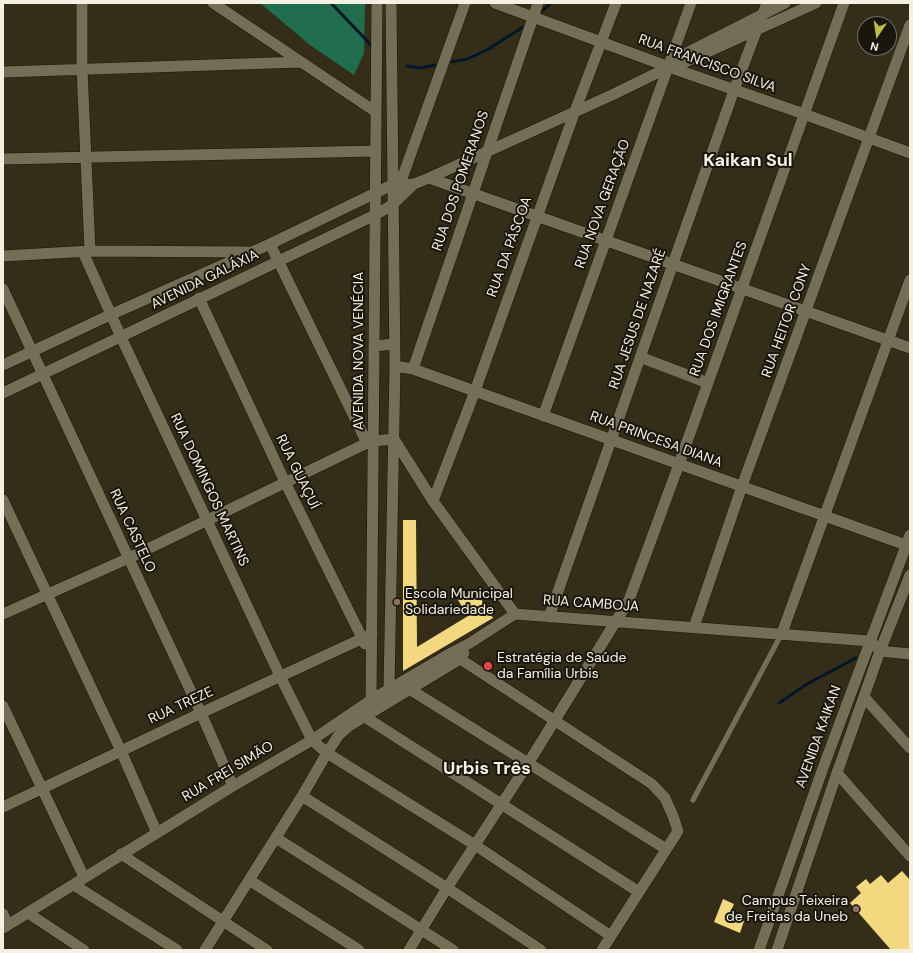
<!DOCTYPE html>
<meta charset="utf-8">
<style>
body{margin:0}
#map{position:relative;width:913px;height:953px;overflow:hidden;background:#342e18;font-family:"DM Sans",sans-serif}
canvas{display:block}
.frame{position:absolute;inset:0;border:4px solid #f4f1e3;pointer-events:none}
.north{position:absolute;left:857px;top:16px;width:40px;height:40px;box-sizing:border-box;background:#19160d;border:1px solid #716e63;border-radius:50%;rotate:193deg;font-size:11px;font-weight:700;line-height:16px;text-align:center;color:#f4f1e3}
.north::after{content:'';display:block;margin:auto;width:14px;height:18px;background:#bebf42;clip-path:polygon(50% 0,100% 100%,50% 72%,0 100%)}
</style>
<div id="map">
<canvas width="913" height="953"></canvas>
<div class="frame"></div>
<div class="north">N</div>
</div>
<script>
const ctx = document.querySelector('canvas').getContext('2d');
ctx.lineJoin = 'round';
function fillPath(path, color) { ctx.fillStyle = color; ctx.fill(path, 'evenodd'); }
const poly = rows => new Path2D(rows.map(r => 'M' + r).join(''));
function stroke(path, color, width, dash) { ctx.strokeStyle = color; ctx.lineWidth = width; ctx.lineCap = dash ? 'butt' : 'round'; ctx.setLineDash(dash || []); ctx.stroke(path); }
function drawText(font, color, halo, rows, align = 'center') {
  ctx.font = font + ' "DM Sans",sans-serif'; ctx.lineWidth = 4; ctx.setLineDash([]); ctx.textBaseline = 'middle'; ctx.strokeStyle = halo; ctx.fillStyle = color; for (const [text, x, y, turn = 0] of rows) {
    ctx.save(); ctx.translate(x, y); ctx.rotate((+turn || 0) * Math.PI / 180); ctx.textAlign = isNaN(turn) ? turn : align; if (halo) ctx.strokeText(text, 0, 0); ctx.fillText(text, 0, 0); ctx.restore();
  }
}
const forest = poly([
 [260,3,365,3,364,53,354,75,310,45]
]);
const stream = poly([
 [331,3,372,46],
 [542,11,551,3],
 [452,62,467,59,487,50,523,27],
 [407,66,421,68,435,65],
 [779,703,807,684,856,658]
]);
const building = poly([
 [403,520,416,520,417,647,468,616,458,600,475,590,493,618,403,671],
 [902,871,910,880,910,950,891,950,850,903,861,893,856,887,866,879,870,884,881,875,888,883],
 [723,899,734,904,729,915,744,921,740,933,714,922]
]);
const service = poly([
 [693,800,782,633]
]);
const minor = poly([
 [82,3,82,69,90,251],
 [213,3,376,112],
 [495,3,669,67,804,114,910,153],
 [671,61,785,3],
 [672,68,816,3],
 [3,72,301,62],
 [3,159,376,151],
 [429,178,910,348],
 [400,184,465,3],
 [270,244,367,443],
 [83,252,121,337,280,676,312,740,327,753,475,845,611,936],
 [3,256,90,251,248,252],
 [3,289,201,713,233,786],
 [199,298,285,482,365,644],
 [374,346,394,344],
 [640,357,708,383],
 [3,365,110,315,270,244,392,185,414,184,429,178,612,95,669,67],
 [395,366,413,369,906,545],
 [413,369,538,3],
 [3,393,375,215,392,205,414,184],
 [543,416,691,3],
 [3,500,121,751,157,833],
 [433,501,475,391,575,111,616,3],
 [3,614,129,558,367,443,374,441,394,439,433,501,515,614,870,641,880,651,910,654],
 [549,617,734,90,767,3],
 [694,627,742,486,910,25],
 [782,633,910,280],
 [451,653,652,784,665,798,673,816,678,831,602,950],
 [389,689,395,366,391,3],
 [411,690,666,849],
 [864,697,910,748],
 [371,700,377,3],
 [3,706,84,877],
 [362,711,365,717,639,892],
 [837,773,910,856],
 [302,796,447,888,541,950],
 [3,807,201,713,372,634],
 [276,838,453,950],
 [121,854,267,950],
 [249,880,359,950],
 [74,885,177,950],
 [28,913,84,950],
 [3,914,8,925],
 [3,928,233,786,312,740,371,700,451,653,470,643,515,614],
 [205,950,302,796,327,753,338,736,349,726,460,659,464,653],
 [409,950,447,888,529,762,629,600,679,464,844,3]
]);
const tertiary = poly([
 [759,950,823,768,910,535],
 [777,950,837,773,880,651,910,575]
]);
const markers = [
 [397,602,4,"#8d6e63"],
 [488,666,5,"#e0444e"],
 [856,909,4,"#8d6e63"]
];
const streetNames = [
 ["RUA FRANCISCO SILVA",707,64,20],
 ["RUA DOS POMERANOS",461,181,-71],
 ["RUA NOVA GERAÇÃO",603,204,-70],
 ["RUA DA PÁSCOA",510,247,-70],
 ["AVENIDA GALÁXIA",205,280,-26],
 ["RUA DOS IMIGRANTES",719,309,-70],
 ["RUA JESUS DE NAZARÉ",638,319,-71],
 ["RUA HEITOR CONY",787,321,-70],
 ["AVENIDA NOVA VENÉCIA",359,351,-90],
 ["RUA PRINCESA DIANA",656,440,20],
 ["RUA GUAÇUÍ",297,472,64],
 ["RUA DOMINGOS MARTINS",209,490,65],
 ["RUA CASTELO",132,531,65],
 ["RUA CAMBOJA",591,604,4],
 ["RUA TREZE",181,706,-25],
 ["AVENIDA KAIKAN",819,737,-70],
 ["RUA FREI SIMÃO",228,772,-31]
];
const poiNames = [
 ["Escola Municipal",405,594],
 ["Solidariedade",405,610],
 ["Estratégia de Saúde",497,658],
 ["da Família Urbis",497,674],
 ["Campus Teixeira",848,901,"right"],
 ["de Freitas da Uneb",848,917,"right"]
];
const districtNames = [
 ["Kaikan Sul",748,161],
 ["Urbis Três",487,769]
];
fillPath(forest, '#216e4e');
stroke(stream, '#021628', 3);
fillPath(building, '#f2d87e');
stroke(service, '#1c1602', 6);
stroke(minor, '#1c1602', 12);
stroke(tertiary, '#1c1602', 12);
stroke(service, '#756e56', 5.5);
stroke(minor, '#756e56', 11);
stroke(tertiary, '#756e56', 11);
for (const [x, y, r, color] of markers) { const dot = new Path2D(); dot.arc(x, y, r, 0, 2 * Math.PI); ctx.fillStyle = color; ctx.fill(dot); stroke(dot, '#19160d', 1.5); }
drawText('14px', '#f4f1e3', '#19160d', streetNames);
drawText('14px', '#f4f1e3', '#19160d', poiNames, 'left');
drawText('bold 18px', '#f4f1e3', '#19160d', districtNames);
</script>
